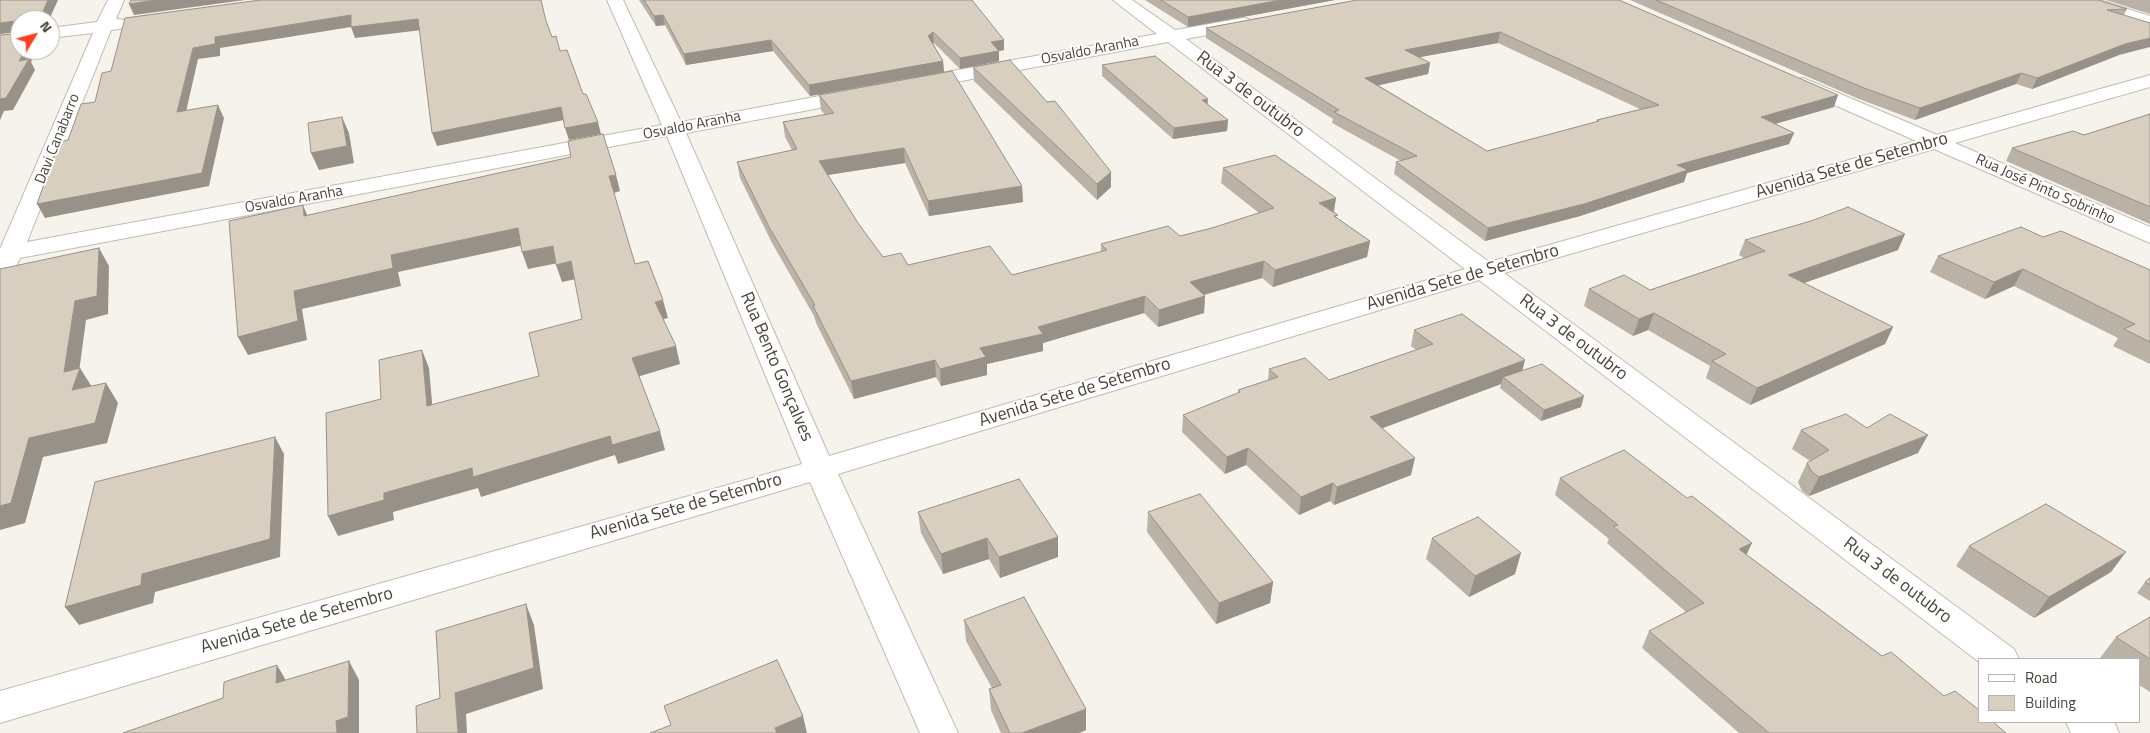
<!DOCTYPE html>
<meta charset="utf-8">
<style>
body{margin:0}
#map{position:relative;width:2150px;height:733px;overflow:hidden;background:#f6f3ec;font-family:"Titillium Web",sans-serif}
canvas{display:block}
.legend{position:absolute;left:1978px;top:658px;width:162px;height:65px;box-sizing:border-box;background:#fff;border:1px solid #b7b4b0;margin:0;padding:6px 9px;list-style:none;font-size:15px;color:#4b4439}
.legend li{display:flex;align-items:center;gap:10px;height:25px}
.legend b{width:25px;border:1px solid #b7b4b0}
.north{position:absolute;left:10px;top:10px;width:50px;height:50px;box-sizing:border-box;background:#fff;border:1px solid #b7b4b0;border-radius:50%;rotate:53deg;font-size:14px;font-weight:700;line-height:20px;text-align:center;color:#4b4439}
.north::after{content:'';display:block;margin:auto;width:18px;height:22px;background:#fc3f1d;clip-path:polygon(50% 0,100% 100%,50% 72%,0 100%)}
</style>
<div id="map">
<canvas width="2150" height="733"></canvas>
<ul class="legend">
<li><b style="height:6px;background:#fff"></b>Road</li>
<li><b style="height:14px;background:#d8cfc1"></b>Building</li>
</ul>
<div class="north">N</div>
</div>
<script>
const ctx = document.querySelector('canvas').getContext('2d');
ctx.lineJoin = 'round';
const poly = rows => new Path2D(rows.map(r => 'M' + r).join(''));
function stroke(path, color, width, dash) { ctx.strokeStyle = color; ctx.lineWidth = width; ctx.lineCap = dash ? 'butt' : 'round'; ctx.setLineDash(dash || []); ctx.stroke(path); }
function fillPath(path, color) { ctx.fillStyle = color; ctx.fill(path, 'evenodd'); }
function drawText(font, color, halo, rows, align = 'center') {
  ctx.font = font + ' "Titillium Web",sans-serif'; ctx.lineWidth = 4; ctx.setLineDash([]); ctx.textBaseline = 'middle'; ctx.strokeStyle = halo; ctx.fillStyle = color; for (const [text, x, y, turn = 0] of rows) {
    ctx.save(); ctx.translate(x, y); ctx.rotate((+turn || 0) * Math.PI / 180); ctx.textAlign = isNaN(turn) ? turn : align; if (halo) ctx.strokeText(text, 0, 0); ctx.fillText(text, 0, 0); ctx.restore();
  }
}
const minor = poly([
 [108,0,124,0,116,19,125,20,128,24,125,28,111,30,27,242,662,125,607,0,623,0,681,122,857,89,864,91,867,95,864,99,857,101,686,133,829,456,1465,269,1168,42,919,89,912,87,910,83,912,79,919,77,1157,34,1113,0,1132,0,1175,30,1243,18,1249,19,1252,23,1249,27,1186,39,1489,262,1916,141,1796,88,1794,84,1796,80,1803,78,1937,135,2150,75,2150,87,1955,143,2150,227,2150,243,1934,149,1504,273,2014,649,2019,659,1979,659,1979,662,1479,280,838,474,958,733,920,733,810,482,0,723,0,691,802,464,667,136,20,258,9,283,0,285,0,249,93,33,50,38,50,28,97,22,108,0],
 [2075,0,2100,0,2150,16,2150,26,2077,3,2075,0],
 [2066,722,2114,722,2119,733,2071,733,2066,722]
]);
const wall = poly([
 [639,0,972,0,1004,50,999,51,999,61,960,69,934,43,933,43,943,61,944,72,810,96,773,51,686,65,665,25,656,26],
 [1145,0,1335,0,1188,27],
 [1357,0,1834,107,1775,124,1794,133,1789,144,1687,173,1684,182,1580,216,1485,241,1394,174,1396,162,1401,161,1332,123,1333,119,1206,38,1206,28],
 [1498,43,1640,109,1597,120,1596,122,1487,151,1378,85,1428,74,1430,63,1420,57],
 [1630,0,2098,0,2127,9,2124,15,2119,55,2032,89,2016,84,1915,120,1859,99],
 [2106,0,2150,0,2150,14],
 [1102,65,1207,104,1228,120,1227,131,1173,139,1102,76],
 [973,67,1111,187,1097,200,974,81],
 [819,95,1022,186,1023,202,929,216,905,163,828,175,858,223,883,257,908,265,1012,275,1101,252,1101,244,1180,236,1212,228,1259,213,1221,183,1223,168,1336,198,1334,212,1337,218,1370,241,1367,257,1273,287,1262,278,1204,295,1205,296,1204,313,1158,327,1144,313,1043,343,1043,351,987,364,987,375,941,386,936,377,854,399,816,323,814,316,772,243,740,178,737,162,792,150,785,137,783,122,825,115,821,110],
 [2150,114,2150,224,2006,161,2012,148,2084,135],
 [2043,237,2150,270,2150,364,2113,346,2118,338,2014,286,1985,299,1930,272,1938,256],
 [1745,240,1898,250,1804,283,1893,327,1885,344,1750,405,1706,378,1710,366,1648,330,1633,336,1584,306,1589,289,1650,290,1744,258,1739,255],
 [1414,330,1522,371,1581,407,1541,421,1500,388,1501,384,1382,428,1411,475,1334,505,1330,501,1299,515,1246,465,1225,474,1182,432,1183,415,1238,393,1238,390,1268,380,1269,369,1329,380,1416,350,1411,346],
 [1867,428,1918,453,1809,496,1802,491,1798,482,1807,463,1810,461,1792,449,1801,430],
 [1560,478,1747,555,1882,656,1944,696,2006,733,1739,733,1642,648,1649,631,1686,612,1607,543,1609,539,1555,495],
 [918,512,1058,537,1058,557,1000,578,989,559,943,574,921,533],
 [1148,512,1273,582,1270,603,1216,624,1147,532],
 [1432,538,1515,574,1469,597,1426,559],
 [1969,546,2111,572,2034,618,1956,566],
 [2150,578,2150,601,2137,593,2145,582],
 [2150,617,2150,692,2139,685,2139,659,2101,659,2100,658,2116,637],
 [964,620,1086,709,1086,730,1079,733,1001,733,991,710,989,689,992,688,966,641]
]);
const shadedWall = poly([
 [48,0,58,0,49,20,39,20],
 [156,0,245,0,134,15,129,4],
 [1281,0,1335,0,1188,27,1188,17],
 [351,15,418,19,422,30,355,38,351,27,220,48,220,56,198,59,183,125,177,112,193,48,215,37],
 [663,15,665,25,656,26,654,16],
 [16,21,20,32,0,34,0,23],
 [933,32,934,43,929,46,928,36],
 [1500,32,1498,43,1404,60,1405,50],
 [2150,38,2150,47,2119,55,2032,89,2037,78,2125,44],
 [771,40,773,51,686,65,684,54],
 [1004,40,1004,50,999,51,999,61,960,69,960,58,991,42],
 [25,50,36,50,31,62,35,70,13,110,4,111,0,120,0,99,19,61],
 [943,61,944,72,810,96,809,85],
 [1430,63,1428,74,1363,89,1365,78],
 [2021,73,2016,84,1915,120,1920,108],
 [1838,95,1834,107,1757,129,1761,117],
 [1208,99,1207,110,1202,100],
 [218,105,224,118,209,186,45,218,37,204],
 [561,107,564,120,437,146,432,133],
 [342,117,349,133,354,163,319,170,311,153],
 [1228,120,1227,131,1173,139,1174,128],
 [598,122,601,134,569,140,565,128],
 [1794,133,1789,144,1687,173,1684,182,1580,216,1485,241,1488,228,1677,165],
 [904,148,905,163,821,176,819,161],
 [1111,172,1111,187,1097,200,1097,184],
 [616,175,620,191,614,193,609,176],
 [1022,186,1023,202,929,216,928,201],
 [1336,198,1333,214,1319,203],
 [303,205,310,222,304,216],
 [518,228,524,245,398,272,401,286,302,309,307,340,248,355,238,337,294,291,391,255],
 [1905,234,1898,250,1781,291,1788,275],
 [1370,241,1367,257,1273,287,1275,270],
 [553,246,558,263,528,269,522,252],
 [99,248,109,266,108,314,86,320,79,372,80,368,92,387,72,390,64,372,75,301],
 [571,261,576,279,562,282,556,265],
 [1264,261,1262,278,1189,299,1190,282],
 [2023,269,2014,286,1985,299,1994,282],
 [1145,296,1144,313,1043,343,1043,351,987,364,987,375,941,386,940,369,980,348,1038,327],
 [1205,296,1204,313,1158,327,1159,310],
 [663,300,668,318,660,320,655,302],
 [1654,313,1648,330,1633,336,1639,319],
 [1893,327,1885,344,1750,405,1757,388],
 [676,346,680,364,637,377,632,358],
 [422,350,429,368,434,425,427,406],
 [935,360,936,377,854,399,851,381],
 [1525,360,1521,376,1503,377,1501,384,1367,434,1370,417],
 [106,383,118,403,107,443,43,457,25,523,0,530,0,506,29,438],
 [1584,396,1581,407,1541,421,1544,410],
 [660,431,665,450,618,464,615,455,481,497,478,488,393,512,394,520,338,536,328,516,384,493,472,468,610,436],
 [1928,435,1918,453,1809,496,1819,477],
 [275,437,284,454,280,557,155,592,153,603,79,625,65,607,142,574],
 [1248,448,1246,465,1225,474,1227,457],
 [1415,458,1411,475,1334,505,1337,487],
 [1333,483,1330,501,1299,515,1301,497],
 [1058,537,1058,557,1000,578,999,557],
 [987,538,989,559,943,574,941,554],
 [1752,543,1744,560,1739,549],
 [2126,552,2111,572,2034,618,2049,597],
 [1521,553,1515,574,1469,597,1475,576],
 [1273,582,1270,603,1216,624,1219,603],
 [526,604,534,625,543,689,466,714,467,733,458,733,455,693],
 [349,661,359,680,359,733,337,733,336,721],
 [277,665,288,684,276,683],
 [1086,709,1086,730,1079,733,1022,733],
 [803,716,807,733,776,733,775,728]
]);
const building = poly([
 [0,0,48,0,39,20,20,20,20,50,25,50,19,61,29,59,6,98,0,99,0,35,16,34,16,21,0,23,0,0],
 [131,0,156,0,129,4,131,0],
 [260,0,541,0,546,21,552,37,556,36,560,51,567,50,583,94,586,94,598,122,565,128,561,107,432,133,418,19,351,27,351,15,215,37,215,44,193,48,177,112,218,105,202,173,37,204,59,142,68,140,81,104,95,102,102,73,111,71,125,18,260,0],
 [644,0,972,0,1004,40,991,42,999,51,960,58,933,32,928,36,943,61,809,85,771,40,684,54,663,15,654,16,644,0],
 [1161,0,1281,0,1188,17,1161,0],
 [1357,0,1619,0,1838,95,1761,117,1794,133,1677,165,1688,170,1584,204,1488,228,1396,162,1417,156,1334,112,1339,110,1206,28,1357,0],
 [1500,32,1659,105,1597,120,1599,121,1487,151,1365,78,1430,63,1405,50,1500,32],
 [1656,0,2098,0,2127,9,2107,10,2150,23,2150,38,2125,44,2037,78,2021,73,1920,108,1864,88,1656,0],
 [1155,56,1208,99,1202,100,1228,120,1174,128,1102,65,1155,56],
 [1010,60,1047,102,1055,101,1111,172,1097,184,973,67,1010,60],
 [952,71,1022,186,928,201,904,148,819,161,858,223,883,257,901,253,908,265,990,246,1012,275,1107,250,1101,244,1168,226,1180,236,1212,228,1274,208,1223,168,1275,155,1336,198,1319,203,1338,215,1334,216,1370,241,1275,270,1264,261,1190,282,1205,296,1159,310,1145,296,1038,327,1043,334,980,348,986,357,940,369,935,360,851,381,813,306,815,305,769,227,737,162,797,149,783,122,834,113,819,95,952,71],
 [2150,114,2150,207,2012,148,2073,131,2084,135,2150,114],
 [342,117,347,146,311,153,308,123,342,117],
 [603,134,616,175,609,176,635,264,648,261,663,300,655,302,676,346,632,358,660,431,612,445,610,436,473,477,472,468,384,493,384,500,328,516,326,413,381,399,379,360,422,350,427,406,539,376,529,333,582,319,571,261,556,265,553,246,522,252,518,228,391,255,393,268,294,291,298,321,238,337,229,221,303,205,304,216,571,157,568,141,603,134],
 [1848,207,1905,234,1788,275,1893,327,1757,388,1712,361,1726,354,1654,313,1639,319,1589,289,1624,275,1650,290,1765,251,1745,240,1811,221,1848,207],
 [2021,227,2043,237,2061,231,2150,270,2150,342,2124,329,2135,324,2023,269,1994,282,1938,256,2021,227],
 [99,248,97,296,75,301,64,372,80,368,72,390,106,383,95,423,29,438,11,503,0,506,0,269,99,248],
 [1462,314,1525,360,1370,417,1415,458,1337,487,1333,483,1301,497,1248,448,1227,457,1183,415,1240,392,1238,390,1278,377,1269,369,1305,358,1329,380,1433,344,1414,330,1462,314],
 [1542,364,1584,396,1544,410,1503,377,1542,364],
 [1846,414,1867,428,1890,414,1928,435,1819,477,1812,472,1807,463,1829,450,1801,430,1846,414],
 [275,437,270,539,142,574,141,585,65,607,95,482,275,437],
 [1624,450,1687,498,1692,496,1752,543,1739,549,1882,656,1891,652,1944,696,1955,691,1979,710,1979,722,1993,722,2006,733,1769,733,1649,631,1704,603,1613,526,1618,525,1560,478,1624,450],
 [1019,479,1058,537,999,557,987,538,941,554,918,512,1019,479],
 [1200,494,1273,582,1219,603,1148,512,1200,494],
 [2046,504,2126,552,2049,597,1969,546,2046,504],
 [1478,517,1521,553,1475,576,1432,538,1478,517],
 [2150,578,2150,585,2145,582,2150,578],
 [1024,597,1086,709,1022,733,1010,733,989,689,1001,685,964,620,1024,597],
 [526,604,534,668,455,693,458,733,417,733,416,706,440,698,436,631,526,604],
 [2150,617,2150,659,2116,637,2150,617],
 [777,660,803,716,775,728,777,733,650,733,671,725,664,706,777,660],
 [349,661,348,717,336,721,337,733,123,733,223,698,224,682,277,665,276,683,349,661]
]);
const farStreetnames = [
 ["Osvaldo Aranha",1090,51,-11],
 ["Osvaldo Aranha",692,126,-11],
 ["Davi Canabarro",58,139,-68],
 ["Rua José Pinto Sobrinho",2045,190,24],
 ["Osvaldo Aranha",294,200,-10]
];
const streetNames = [
 ["Rua 3 de outubro",1250,95,37],
 ["Avenida Sete de Setembro",1852,166,-16],
 ["Avenida Sete de Setembro",1463,278,-16],
 ["Rua 3 de outubro",1573,338,37],
 ["Rua Bento Gonçalves",776,367,67],
 ["Avenida Sete de Setembro",1075,393,-17],
 ["Avenida Sete de Setembro",686,507,-16],
 ["Rua 3 de outubro",1897,581,37],
 ["Avenida Sete de Setembro",297,621,-16]
];
stroke(minor, '#c2bbae', 2);
fillPath(minor, '#fff');
fillPath(wall, '#bab2a6');
fillPath(shadedWall, '#979187');
fillPath(building, '#d8cfc1');
stroke(building, '#979187', 1);
drawText('15px', '#4b4439', '#fff', farStreetnames);
drawText('18px', '#4b4439', '#fff', streetNames);
</script>
